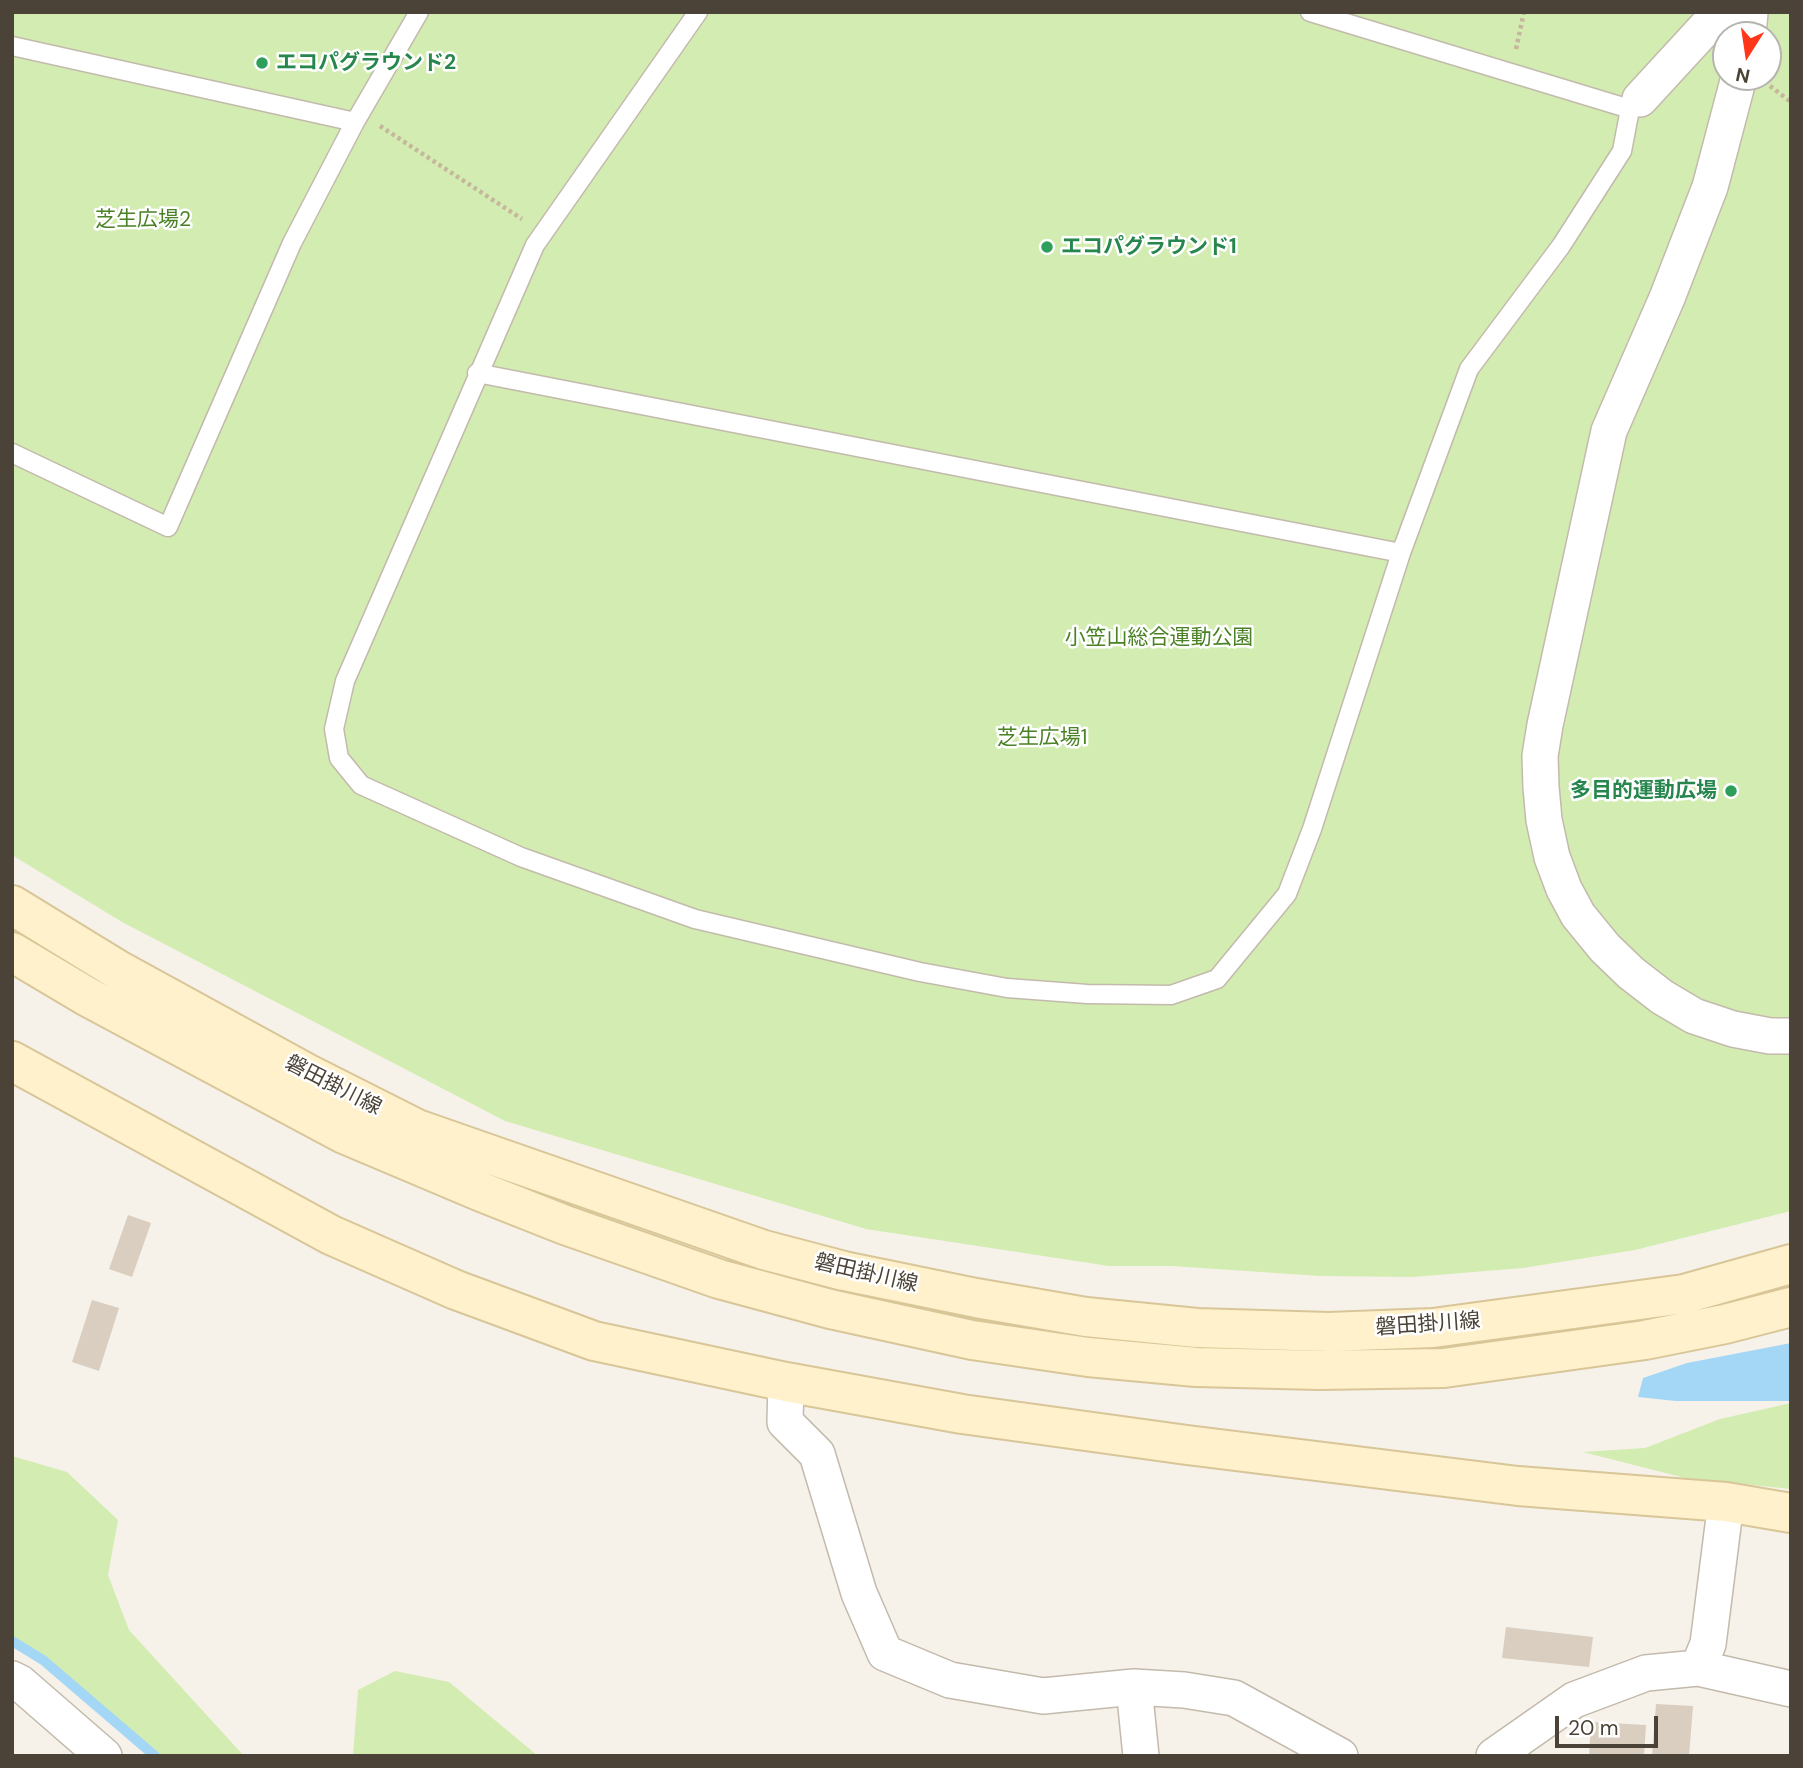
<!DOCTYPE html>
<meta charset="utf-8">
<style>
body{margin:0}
#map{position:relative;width:1803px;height:1768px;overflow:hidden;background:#f6f2ea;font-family:"DM Sans",sans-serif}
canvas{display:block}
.frame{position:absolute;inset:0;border:14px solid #4b4337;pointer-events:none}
.north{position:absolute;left:1712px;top:21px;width:70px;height:70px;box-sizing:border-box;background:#fff;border:2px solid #b7b4af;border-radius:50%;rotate:192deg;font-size:19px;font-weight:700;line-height:28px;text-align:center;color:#4b4337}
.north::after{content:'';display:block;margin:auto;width:24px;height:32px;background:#ff3619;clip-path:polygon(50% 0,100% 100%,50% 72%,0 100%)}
.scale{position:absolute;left:1555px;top:1716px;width:103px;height:32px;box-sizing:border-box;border:4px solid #4b4337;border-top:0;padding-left:9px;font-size:21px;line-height:24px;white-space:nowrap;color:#4b4337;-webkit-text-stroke:5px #fff;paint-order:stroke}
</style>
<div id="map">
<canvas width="1803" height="1768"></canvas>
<div class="frame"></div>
<div class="north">N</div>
<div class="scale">20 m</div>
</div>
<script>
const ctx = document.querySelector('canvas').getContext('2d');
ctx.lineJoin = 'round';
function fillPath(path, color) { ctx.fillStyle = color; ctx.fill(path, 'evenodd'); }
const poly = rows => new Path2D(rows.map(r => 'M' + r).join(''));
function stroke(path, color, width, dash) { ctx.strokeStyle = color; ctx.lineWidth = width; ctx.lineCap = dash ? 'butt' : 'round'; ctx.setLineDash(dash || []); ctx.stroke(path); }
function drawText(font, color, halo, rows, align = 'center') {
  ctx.font = font + ' "DM Sans","Noto Sans JP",sans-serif'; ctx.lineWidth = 5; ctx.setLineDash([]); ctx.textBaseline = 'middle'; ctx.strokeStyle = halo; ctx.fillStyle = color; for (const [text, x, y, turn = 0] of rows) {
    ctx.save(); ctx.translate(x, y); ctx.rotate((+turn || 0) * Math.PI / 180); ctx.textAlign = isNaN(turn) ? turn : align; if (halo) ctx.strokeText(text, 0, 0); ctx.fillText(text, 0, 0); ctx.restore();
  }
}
const green = poly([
 [12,12,1791,12,1791,1211,1635,1250,1523,1268,1412,1277,1320,1276,1172,1266,1109,1266,866,1229,505,1121,122,922,12,855],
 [1726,35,1768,35,1768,77,1726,77],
 [1791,1403,1791,1489,1685,1478,1583,1452,1645,1448,1720,1419],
 [12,1456,67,1472,118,1520,108,1575,129,1630,244,1756,154,1756,27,1651,12,1646],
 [395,1671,449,1682,538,1756,353,1756,358,1690]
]);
const water = poly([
 [1791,1343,1791,1401,1676,1401,1638,1397,1643,1378,1687,1363]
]);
const stream = poly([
 [12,1641,43,1660,155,1756]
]);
const building = poly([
 [128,1215,151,1223,132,1277,109,1269],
 [92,1300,119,1308,99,1371,72,1362],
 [1506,1627,1593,1637,1589,1667,1502,1658],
 [1656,1704,1693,1706,1689,1756,1652,1756],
 [1591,1722,1646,1725,1644,1756,1589,1756]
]);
const path = poly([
 [1516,49,1524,12],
 [1770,86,1791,102],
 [380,126,522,219]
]);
const lane = poly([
 [698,12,535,245,345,681,334,729,339,758,361,785,521,857,695,919,920,972,1007,988,1087,994,1171,995,1217,979,1287,894,1312,829,1401,553,1469,369,1561,246,1622,151,1630,109,1310,12],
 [12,46,355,122],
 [477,373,1401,553],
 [12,453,168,527,292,243,355,122,419,12]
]);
const street = poly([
 [1748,35,1750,12],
 [1739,77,1710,187,1667,298,1609,431,1545,725,1540,756,1541,787,1544,820,1552,857,1564,889,1578,915,1605,948,1631,973,1662,997,1694,1016,1733,1029,1770,1036,1791,1036],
 [1640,99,1720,12],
 [786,1382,785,1422,817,1454,859,1593,885,1653,950,1680,1043,1696,1134,1687,1184,1690,1234,1698,1340,1756],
 [1698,1668,1791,1689],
 [12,1679,20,1683,104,1756],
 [1134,1687,1141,1756],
 [1494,1756,1574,1700,1646,1673,1698,1668,1708,1644,1726,1502]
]);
const secondary = poly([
 [12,905,118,970,306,1073,417,1129,764,1250,844,1271,976,1298,1086,1317,1197,1328,1329,1332,1433,1328,1684,1294,1791,1264],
 [12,952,86,996,344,1134,479,1191,565,1225,719,1279,830,1309,972,1340,1088,1357,1196,1367,1320,1370,1444,1368,1645,1340,1725,1324,1791,1307],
 [12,1061,331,1235,456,1290,594,1341,786,1382,962,1414,1187,1445,1518,1486,1726,1502,1791,1513]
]);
const markers = [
 [262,63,7,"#2e9e5b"],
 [1047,247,7,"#2e9e5b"],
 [1731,791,7,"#2e9e5b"]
];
const leisureNames = [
 ["エコパグラウンド2",276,63],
 ["エコパグラウンド1",1061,247],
 ["多目的運動広場",1717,791,"right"]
];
const parkNames = [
 ["芝生広場2",143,220],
 ["小笠山総合運動公園",1159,638],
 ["芝生広場1",1042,738]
];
const streetNames = [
 ["磐田掛川線",333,1086,27],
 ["磐田掛川線",866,1274,13],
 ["磐田掛川線",1428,1325,-4]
];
fillPath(green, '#d3ecb1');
fillPath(water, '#a4d6f6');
stroke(stream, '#a4d6f6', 10);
fillPath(building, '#d9cebf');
stroke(lane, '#c3baac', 21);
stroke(street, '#c3baac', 38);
stroke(secondary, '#d9c698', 42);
stroke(path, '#c5b69c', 4.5, [3.5, 3.5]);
stroke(lane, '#fff', 18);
stroke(street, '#fff', 35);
stroke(secondary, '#fff1cc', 38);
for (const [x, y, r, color] of markers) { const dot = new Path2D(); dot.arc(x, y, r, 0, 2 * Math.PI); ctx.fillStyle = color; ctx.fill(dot); stroke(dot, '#fff', 2.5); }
drawText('bold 21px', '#27864d', '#fff', leisureNames, 'left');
drawText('21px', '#4a8225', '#fff', parkNames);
drawText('21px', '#4b4337', '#fff', streetNames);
</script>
